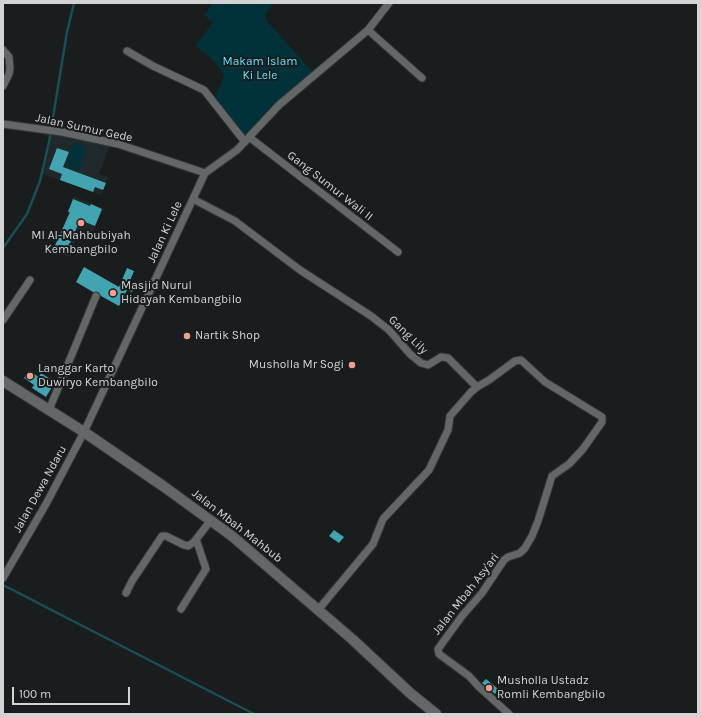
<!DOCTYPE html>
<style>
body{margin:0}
#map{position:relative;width:701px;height:717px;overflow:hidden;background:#1a1d1e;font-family:Karla,sans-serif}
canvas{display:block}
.frame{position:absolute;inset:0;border:4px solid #d2d4d4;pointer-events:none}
.scale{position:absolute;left:12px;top:687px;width:118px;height:18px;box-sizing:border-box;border:2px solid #d2d4d4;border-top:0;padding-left:5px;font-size:12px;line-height:14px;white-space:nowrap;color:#d2d4d4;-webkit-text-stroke:3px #1a1d1e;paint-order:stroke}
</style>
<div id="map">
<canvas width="701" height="717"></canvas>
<div class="frame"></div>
<div class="scale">100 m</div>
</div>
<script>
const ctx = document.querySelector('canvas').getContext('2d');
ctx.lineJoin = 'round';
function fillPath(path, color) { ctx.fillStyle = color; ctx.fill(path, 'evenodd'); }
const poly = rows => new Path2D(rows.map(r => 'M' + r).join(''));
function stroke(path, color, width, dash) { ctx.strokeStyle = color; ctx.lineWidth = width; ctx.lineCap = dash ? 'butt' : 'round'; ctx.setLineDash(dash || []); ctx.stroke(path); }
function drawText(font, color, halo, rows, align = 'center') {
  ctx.font = font + ' Karla,sans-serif'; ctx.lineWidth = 4; ctx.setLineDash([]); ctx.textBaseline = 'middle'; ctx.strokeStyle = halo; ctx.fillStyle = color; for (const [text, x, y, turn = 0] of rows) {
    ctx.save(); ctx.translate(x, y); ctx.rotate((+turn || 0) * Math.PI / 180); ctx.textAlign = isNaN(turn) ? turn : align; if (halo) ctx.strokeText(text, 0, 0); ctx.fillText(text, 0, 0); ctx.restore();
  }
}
const built = poly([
 [51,133,110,145,99,174,108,177,101,195,42,174],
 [74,196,103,209,90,238,79,233,69,257,53,250,69,213,67,212]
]);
const green = poly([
 [213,3,274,3,266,13,265,19,313,72,274,104,245,137,215,98,224,76,222,72,213,60,196,46,213,22,204,15],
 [74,142,87,147,79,170,66,166]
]);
const stream = poly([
 [3,248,27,214,40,181,49,142,67,32,74,3],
 [3,585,254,714]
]);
const building = poly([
 [57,148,69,152,63,167,106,183,103,190,95,187,93,192,60,180,62,174,49,169],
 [73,199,90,206,91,204,102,209,95,226,80,220,65,255,53,250,70,212,68,212],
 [84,267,119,287,127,268,134,271,129,283,135,286,132,292,127,290,119,306,101,296,98,292,93,292,76,282],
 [29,371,39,377,41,373,55,382,46,397,32,388,34,385,24,378],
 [334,530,344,537,339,543,329,536],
 [486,679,498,689,495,694,482,683]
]);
const street = poly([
 [368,30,422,78],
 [3,50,9,57,10,68,9,74,3,86],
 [127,51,153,66,204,90,245,142],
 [3,124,62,132,118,144,205,173],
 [249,137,398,252],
 [205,173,237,150,279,105,368,30,389,3],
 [193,199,235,221,300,270,371,316,389,330,410,354,421,363,428,365,441,357,448,358,477,387,489,380,515,361,521,360,545,382,602,417,602,422,583,449,569,464,552,476,538,521,532,536,525,548,520,553,508,557,504,560,482,593,462,616,438,649,439,654,469,676,479,687,509,714],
 [3,320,30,280],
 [49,410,96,296],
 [3,578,46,504,84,432,205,173],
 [126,593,132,581,162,536,166,536,184,545,188,546,194,542,211,520],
 [181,609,206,569,196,539],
 [318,610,373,544,383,519,429,470,448,430,450,416,471,392,477,387]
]);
const secondary = poly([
 [3,381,84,432,163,486,232,536,352,639,410,693,436,714]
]);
const markers = [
 [81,223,4,"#f59d90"],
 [113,293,4,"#f59d90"],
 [187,336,4,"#f59d90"],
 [352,365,4,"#f59d90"],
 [30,376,4,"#f59d90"],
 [489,688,4,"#f59d90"]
];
const parkNames = [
 ["Makam Islam",260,62],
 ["Ki Lele",260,76]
];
const streetNames = [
 ["Jalan Sumur Gede",84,128,12],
 ["Gang Sumur Wali II",330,186,38],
 ["Jalan Ki Lele",165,232,-65],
 ["Gang Lily",408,335,44],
 ["Jalan Dewa Ndaru",40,489,-61],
 ["Jalan Mbah Mahbub",237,526,38],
 ["Jalan Mbah Asy'ari",466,594,-52]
];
const poiNames = [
 ["MI Al-Mahbubiyah",81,236,"center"],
 ["Kembangbilo",81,250,"center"],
 ["Masjid Nurul",121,286],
 ["Hidayah Kembangbilo",121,300],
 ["Nartik Shop",195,336],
 ["Musholla Mr Sogi",344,365,"right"],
 ["Langgar Karto",38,369],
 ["Duwiryo Kembangbilo",38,383],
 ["Musholla Ustadz",497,681],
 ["Romli Kembangbilo",497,695]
];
fillPath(built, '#1f282a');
fillPath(green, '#023239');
stroke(stream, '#1a4d55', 2.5);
fillPath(building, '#42a3b1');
stroke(street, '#363939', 9);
stroke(secondary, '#363939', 12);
stroke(street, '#636767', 7);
stroke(secondary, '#636767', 10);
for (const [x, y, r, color] of markers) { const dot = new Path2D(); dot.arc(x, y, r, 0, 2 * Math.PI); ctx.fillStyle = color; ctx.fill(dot); stroke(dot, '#1a1d1e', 1.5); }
drawText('12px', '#5ce7fb', '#1a1d1e', parkNames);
drawText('12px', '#d2d4d4', '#1a1d1e', streetNames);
drawText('12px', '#d2d4d4', '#1a1d1e', poiNames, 'left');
</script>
